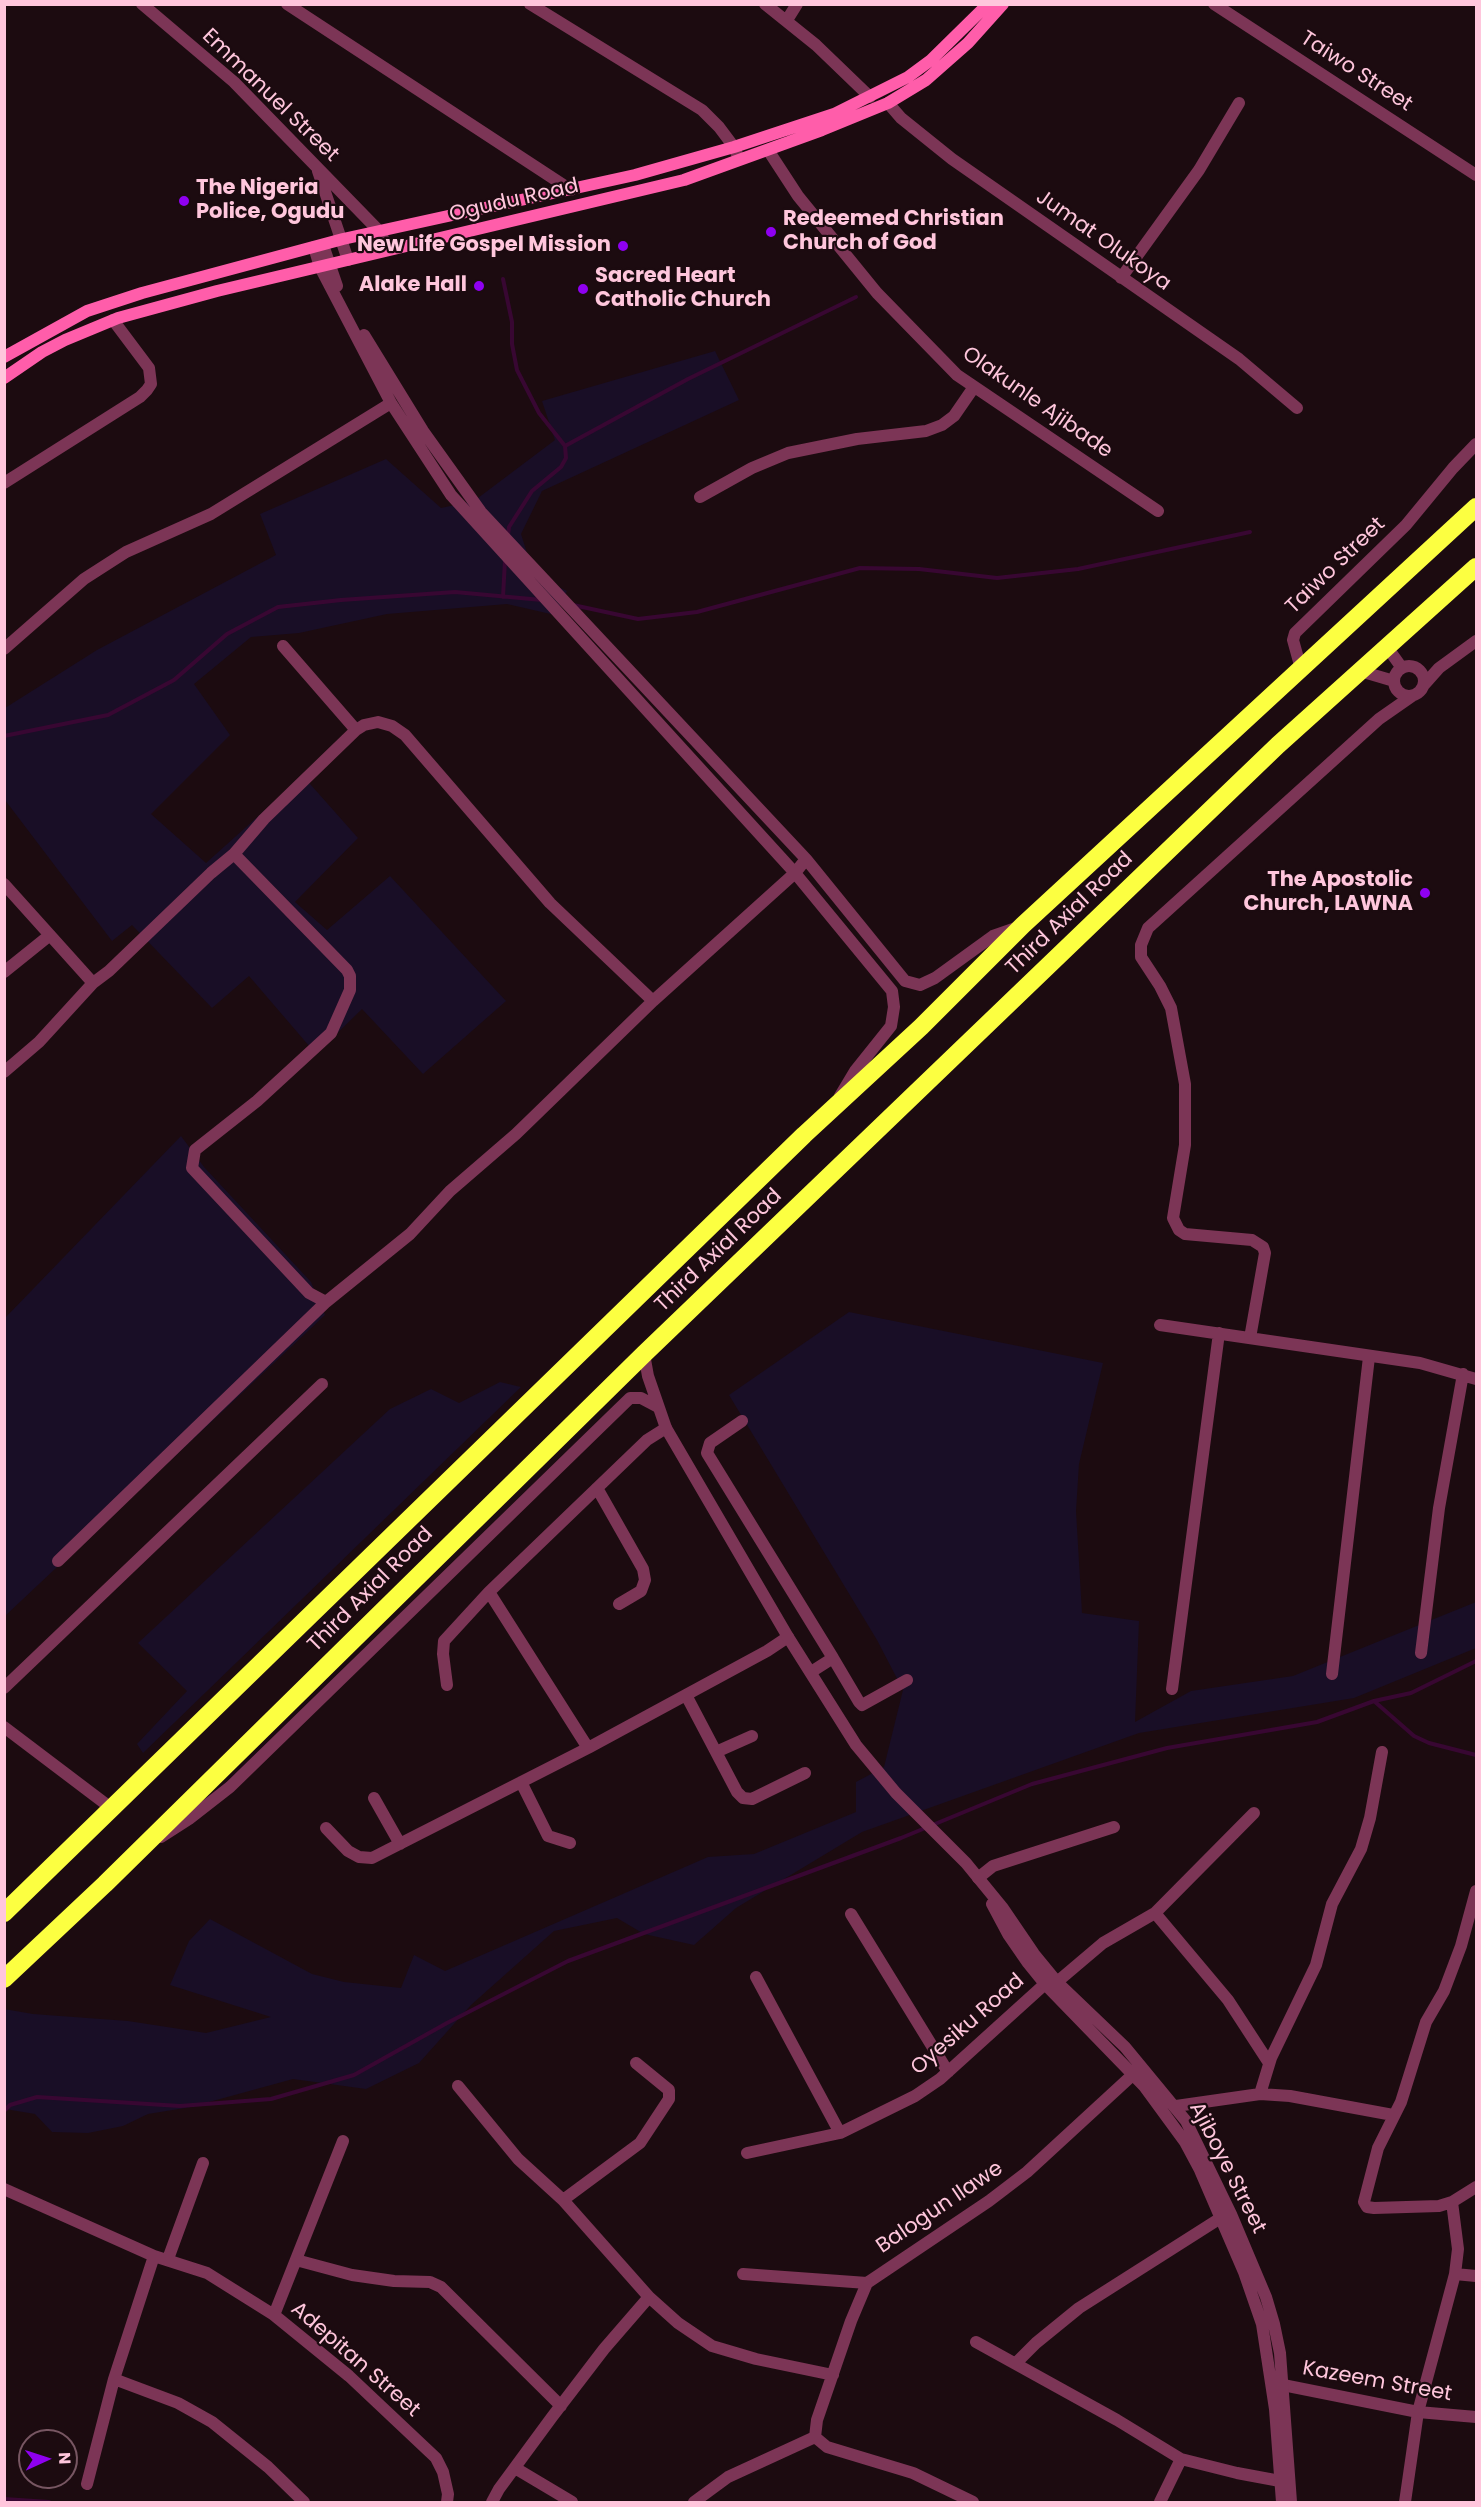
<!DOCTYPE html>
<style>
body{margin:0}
#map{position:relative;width:1481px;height:2507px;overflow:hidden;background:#1c0b10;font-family:Poppins,sans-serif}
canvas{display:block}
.frame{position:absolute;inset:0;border:6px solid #ffc6dc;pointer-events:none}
.north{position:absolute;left:18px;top:2429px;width:60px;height:60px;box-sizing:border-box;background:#1c0b10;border:2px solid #775662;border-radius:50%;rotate:87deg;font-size:16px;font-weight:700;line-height:24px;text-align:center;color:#ffc6dc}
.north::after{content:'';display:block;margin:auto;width:21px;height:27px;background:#8f00f1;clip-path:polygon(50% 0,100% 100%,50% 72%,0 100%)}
</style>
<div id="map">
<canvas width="1481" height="2507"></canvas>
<div class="frame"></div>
<div class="north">N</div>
</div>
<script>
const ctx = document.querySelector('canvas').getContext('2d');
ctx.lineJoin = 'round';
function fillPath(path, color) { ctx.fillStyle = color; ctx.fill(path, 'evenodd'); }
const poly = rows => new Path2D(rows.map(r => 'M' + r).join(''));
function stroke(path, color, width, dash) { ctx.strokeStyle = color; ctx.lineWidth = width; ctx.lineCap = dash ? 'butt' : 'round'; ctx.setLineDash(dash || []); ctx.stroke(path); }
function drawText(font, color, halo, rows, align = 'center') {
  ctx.font = font + ' Poppins,sans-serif'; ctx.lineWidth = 4.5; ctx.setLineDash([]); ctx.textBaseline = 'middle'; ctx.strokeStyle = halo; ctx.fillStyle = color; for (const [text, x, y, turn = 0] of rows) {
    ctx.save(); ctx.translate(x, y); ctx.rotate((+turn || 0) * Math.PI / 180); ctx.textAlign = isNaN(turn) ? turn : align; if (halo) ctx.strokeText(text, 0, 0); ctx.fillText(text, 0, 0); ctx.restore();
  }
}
const green = poly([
 [715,351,739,400,542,491,521,534,534,575,567,591,555,615,507,604,387,614,299,633,251,637,194,684,230,735,151,814,206,863,303,776,358,838,295,902,327,930,390,876,506,1001,423,1074,362,1009,316,1054,249,976,212,1008,132,925,112,941,5,800,5,708,97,650,276,555,260,514,386,459,441,508,474,501,555,440,542,401],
 [181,1136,204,1167,311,1282,325,1315,5,1616,5,1318],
 [849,1312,1103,1363,1079,1464,1076,1511,1082,1613,1139,1621,1135,1722,1191,1691,1293,1676,1476,1602,1476,1648,1354,1698,1139,1733,862,1832,736,1908,694,1945,644,1934,617,1918,554,1931,471,2005,419,2063,366,2089,293,2079,191,2107,148,2114,123,2126,88,2133,52,2132,35,2114,5,2109,4,2009,33,2014,128,2021,206,2033,271,2017,170,1985,189,1941,210,1919,312,1974,344,1982,401,1988,414,1955,445,1971,708,1857,754,1854,856,1812,856,1782,884,1767,903,1690,877,1640,729,1395],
 [500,1382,521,1387,143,1753,137,1744,187,1691,138,1643,390,1409,431,1389,459,1403]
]);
const stream = poly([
 [503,279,512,322,512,344,517,370,539,413,565,446,566,458,561,467,532,491,509,527,508,535],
 [565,446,688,379,856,297],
 [503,597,505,560],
 [573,605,638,619,697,612,860,568,919,569,997,578,1078,569,1250,532],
 [4,736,108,715,174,680,227,634,278,607,341,600,455,592,542,600],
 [1374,1701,1414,1736,1429,1743,1476,1755],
 [4,2111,10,2105,37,2097,180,2106,271,2099,354,2075,447,2023,568,1961,901,1838,1032,1784,1167,1748,1317,1722,1374,1701,1411,1693,1476,1661],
 [4,2499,49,2502]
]);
const minor = poly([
 [142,4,234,82,380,232,388,249],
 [287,4,571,190],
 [530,4,702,110,719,127,734,147,739,159],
 [765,4,816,45,870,97],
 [1214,4,1476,175],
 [787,20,797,4],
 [888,103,901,118,952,159,1239,359,1297,408],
 [768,150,798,196,877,293,957,375,1158,511],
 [318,171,348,260],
 [323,245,337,286],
 [314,247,320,267,391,403,451,495,795,873,892,991,894,1007,891,1026,855,1071,840,1096],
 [1121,278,1199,170,1239,103],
 [364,335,423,431,481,512,806,859,905,981,920,985,935,978,993,936,1016,928],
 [4,483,140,397,147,390,151,384,149,368,113,320],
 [700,497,752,468,788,453,857,439,926,431,942,425,954,416,974,387],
 [283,646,356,730],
 [1387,647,1402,668],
 [4,649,84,579,126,552,211,514,391,403],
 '1394 681a15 15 0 1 1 30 0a15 15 0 1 1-30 0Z',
 [1301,669,1293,640,1295,633,1406,525,1453,468,1476,444],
 [1360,671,1394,681],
 [1423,686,1439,668,1476,641],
 [234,854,347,970,350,976,350,990,331,1033,257,1101,195,1150,192,1168,309,1293,326,1302,410,1234,450,1191,516,1134,653,1001,795,873,806,859],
 [4,884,93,983],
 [4,972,50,935],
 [4,1072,39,1042,93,983,109,971,211,873,234,854,264,819,356,730,364,725,378,722,392,726,405,735,550,903,653,1001],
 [1160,1325,1420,1363,1476,1379],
 [1250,1338,1265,1253,1263,1247,1252,1240,1185,1234,1179,1230,1173,1218,1185,1145,1185,1084,1171,1008,1160,986,1141,957,1141,945,1148,928,1379,719,1412,696],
 [742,1421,710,1443,707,1453,833,1658,811,1672],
 [597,1488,643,1569,645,1580,641,1591,619,1604],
 [58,1561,326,1302],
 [489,1592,588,1748],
 [1421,1653,1439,1508,1463,1374],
 [833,1658,859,1702,862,1705,907,1680],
 [1332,1674,1369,1357],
 [447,1685,443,1654,444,1641,489,1592,647,1440,666,1428],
 [4,1688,322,1384],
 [1172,1689,1219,1333],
 [686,1695,737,1792,743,1798,752,1799,805,1773],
 [4,1727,111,1808],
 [716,1752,752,1736],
 [521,1782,548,1836,570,1843],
 [374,1798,400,1844],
 [326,1828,348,1851,359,1857,372,1858,588,1748,767,1651,788,1637],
 [978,1878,993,1866,1114,1827],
 [1476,1891,1461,1946,1444,1991,1426,2022,1401,2102,1378,2148,1364,2202,1367,2207,1374,2208,1439,2206,1452,2202,1476,2187],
 [1155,1913,1228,2000,1269,2063],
 [851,1914,948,2072],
 [756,1977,840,2133],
 [1057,1982,1103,1943,1155,1913,1254,1813],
 [458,2086,518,2159,563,2200,649,2297,678,2323,712,2346,756,2359,833,2375],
 [1260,2094,1271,2058,1316,1965,1332,1904,1361,1849,1370,1818,1382,1752],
 [1176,2106,1260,2094,1290,2096,1393,2115],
 [747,2153,840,2133,915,2096,940,2079,1045,1984],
 [4,2189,154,2256,207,2273,274,2315,349,2376,436,2458,443,2472,448,2494,447,2502],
 [563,2200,640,2143,669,2099,669,2090,636,2063],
 [168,2259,203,2163],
 [296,2260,352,2275,394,2281,430,2282,441,2287,561,2406],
 [743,2274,867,2283],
 [1455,2274,1476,2276],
 [274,2315,343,2141],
 [976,2342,1117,2420,1181,2459,1237,2473,1280,2481],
 [1016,2363,1036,2343,1079,2308,1219,2219],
 [114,2379,178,2403,212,2422,268,2467,304,2502],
 [1274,2386,1283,2385,1418,2412,1476,2417],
 [815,2437,827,2447,913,2473,973,2502],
 [515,2468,572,2502],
 [87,2484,114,2379,154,2256],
 [492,2502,499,2489,552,2417,604,2349,649,2297],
 [694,2502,728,2477,815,2437,817,2420,851,2321,867,2283,989,2201,1027,2172,1139,2069],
 [1160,2502,1181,2459],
 [1405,2502,1418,2412,1455,2274,1458,2249,1452,2202]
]);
const tertiary = poly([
 [644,1354,648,1376,666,1428,788,1637,856,1745,896,1793,966,1863,1002,1907,1034,1954,1057,1982,1125,2047,1186,2121,1231,2214,1266,2297,1274,2324,1280,2353,1291,2502],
 [161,1837,189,1819,230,1787,630,1398,641,1398,658,1407],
 [992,1904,1008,1934,1028,1963,1045,1984,1144,2086,1185,2142,1200,2170,1244,2272,1262,2324,1275,2409,1282,2502]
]);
const secondary = poly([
 [4,357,87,311,142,293,343,239,635,175,734,147,834,114,908,77,931,60,988,4],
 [4,378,42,352,65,340,118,318,217,291,684,180,822,130,888,103,926,80,968,43,1003,4]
]);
const motorway = poly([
 [4,1913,804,1135,921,1027,1023,925,1476,507],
 [4,1979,105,1884,644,1354,1278,745,1476,567]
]);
const markers = [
 [184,201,6,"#8f00f1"],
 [771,232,6,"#8f00f1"],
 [623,246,6,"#8f00f1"],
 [479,286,6,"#8f00f1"],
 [583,289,6,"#8f00f1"],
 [1425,893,6,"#8f00f1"]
];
const streetNames = [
 ["Taiwo Street",1356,72,33],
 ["Emmanuel Street",270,96,44],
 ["Ogudu Road",514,201,-13],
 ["Jumat Olukoya",1103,241,35],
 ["Olakunle Ajibade",1037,403,35],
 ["Taiwo Street",1336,566,-44],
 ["Third Axial Road",1070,914,-44],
 ["Third Axial Road",719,1251,-44],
 ["Third Axial Road",371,1590,-45],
 ["Oyesiku Road",968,2025,-41],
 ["Ajiboye Street",1227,2168,63],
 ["Balogun Ilawe",940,2208,-34],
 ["Adepitan Street",355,2360,41],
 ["Kazeem Street",1377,2382,10]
];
const poiNames = [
 ["The Nigeria",196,189],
 ["Police, Ogudu",196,213],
 ["Redeemed Christian",783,220],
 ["Church of God",783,244],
 ["New Life Gospel Mission",611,246,"right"],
 ["Sacred Heart",595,277],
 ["Catholic Church",595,301],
 ["Alake Hall",467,286,"right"],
 ["The Apostolic",1413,881,"right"],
 ["Church, LAWNA",1413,905,"right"]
];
fillPath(green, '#190e26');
stroke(stream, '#380732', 4);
stroke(minor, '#7c3556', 12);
stroke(tertiary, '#7c3556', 12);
stroke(secondary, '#ff5daa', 12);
stroke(motorway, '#fcff41', 18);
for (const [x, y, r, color] of markers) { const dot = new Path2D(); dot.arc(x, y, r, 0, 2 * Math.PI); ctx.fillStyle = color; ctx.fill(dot); stroke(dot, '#1c0b10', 2); }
drawText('21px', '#ffc6dc', '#1c0b10', streetNames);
drawText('bold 21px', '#ffc6dc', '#1c0b10', poiNames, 'left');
</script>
